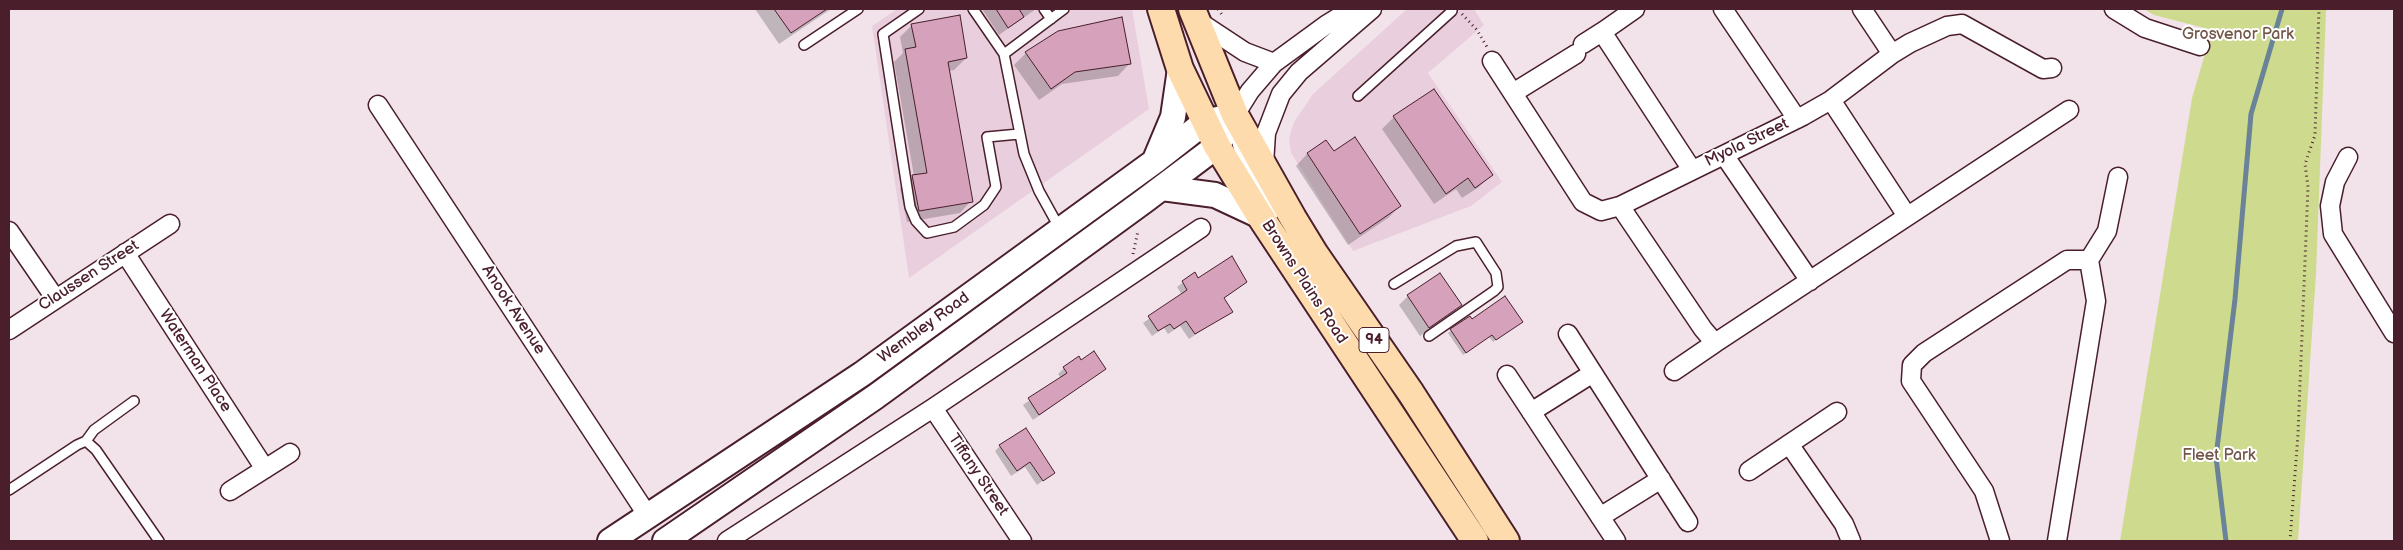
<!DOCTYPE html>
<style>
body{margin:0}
#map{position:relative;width:2403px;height:550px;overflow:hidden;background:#f2e3eb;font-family:"Balsamiq Sans",sans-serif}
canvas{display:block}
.frame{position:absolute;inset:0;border:10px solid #4a1f2b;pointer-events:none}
</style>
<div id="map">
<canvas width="2403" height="550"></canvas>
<div class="frame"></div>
</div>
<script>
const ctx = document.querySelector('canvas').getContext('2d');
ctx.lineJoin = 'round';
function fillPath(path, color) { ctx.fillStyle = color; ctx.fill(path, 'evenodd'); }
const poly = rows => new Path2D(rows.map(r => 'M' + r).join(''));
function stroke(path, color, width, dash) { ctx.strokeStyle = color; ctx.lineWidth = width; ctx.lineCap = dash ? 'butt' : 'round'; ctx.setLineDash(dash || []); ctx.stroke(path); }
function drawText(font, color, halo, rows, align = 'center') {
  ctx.font = font + ' "Balsamiq Sans",sans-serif'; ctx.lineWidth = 4; ctx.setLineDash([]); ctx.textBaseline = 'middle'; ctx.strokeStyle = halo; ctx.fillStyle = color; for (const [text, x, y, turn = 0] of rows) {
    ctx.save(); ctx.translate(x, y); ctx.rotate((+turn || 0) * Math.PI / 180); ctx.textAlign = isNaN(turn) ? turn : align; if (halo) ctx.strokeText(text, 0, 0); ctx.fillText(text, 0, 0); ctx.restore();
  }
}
const built = poly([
 [897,9,1132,9,1149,109,909,278,872,26],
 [1407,9,1474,9,1484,25,1428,73,1502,182,1471,206,1353,251,1291,153,1289,138,1294,122,1313,94]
]);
const green = poly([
 [2144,9,2328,9,2326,11,2316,274,2298,541,2120,541,2192,98,2212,30,2154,15]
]);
const shadow = poly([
 [755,9,831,9,779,44],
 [982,9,1036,9,999,35],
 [912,25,966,58,954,70,948,71,971,201,960,213,907,222,900,188,914,176,894,62,903,53,900,37],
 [1058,32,1129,64,1118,76,1062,84,1039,100,1014,65,1026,53],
 [1394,117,1491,175,1479,187,1462,198,1456,189,1434,204,1382,129],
 [1326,142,1333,153,1400,206,1388,218,1348,245,1296,166,1307,154],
 [1194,274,1198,280,1245,282,1223,299,1231,311,1189,339,1180,326,1168,334,1164,328,1152,336,1143,323,1182,295,1177,287],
 [1440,274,1461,305,1451,314,1420,336,1399,305,1408,296],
 [1469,317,1471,320,1518,325,1493,342,1489,337,1463,355,1448,333],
 [1081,362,1105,369,1033,420,1023,405,1061,378,1058,374,1064,368],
 [1000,446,1053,473,1037,485,1025,467,1011,476,995,451]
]);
const stream = poly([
 [2226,541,2216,457,2235,299,2251,114,2282,9]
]);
const building = poly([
 [774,9,827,9,791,33,774,9],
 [996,9,1019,9,1024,17,1008,28,996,9],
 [960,15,967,58,948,62,973,202,919,211,912,175,927,173,905,49,916,47,911,24,960,15],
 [1122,17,1131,64,1075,72,1051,89,1025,52,1058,31,1122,17],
 [1434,89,1493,175,1475,188,1468,178,1446,194,1393,116,1434,89],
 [1355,137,1401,206,1360,234,1307,153,1326,140,1334,151,1355,137],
 [1232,256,1247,282,1224,298,1233,312,1195,334,1186,321,1174,329,1170,324,1158,331,1148,316,1187,290,1182,281,1195,272,1198,278,1232,256],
 [1440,273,1462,305,1429,328,1407,295,1440,273],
 [1505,296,1523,322,1496,340,1492,335,1466,353,1450,329,1470,316,1472,319,1505,296],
 [1094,351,1106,369,1039,415,1028,398,1067,373,1063,367,1079,356,1081,360,1094,351],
 [1026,428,1055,473,1043,481,1030,462,1017,471,999,445,1026,428]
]);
const path = poly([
 [1218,9,1223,16],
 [1462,14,1477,30,1487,47],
 [1133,254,1138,231],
 [2290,541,2298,434,2308,187,2305,164,2315,135,2319,9]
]);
const lane = poly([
 [919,9,883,34,910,207,916,221,927,233,954,227,984,205,996,187,987,137,1019,134],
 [973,9,1004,54],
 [1044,9,1051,19],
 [804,45,858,9],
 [1358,96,1452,11,1452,9],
 [1060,229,1039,191,1024,154,1004,54,1064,9],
 [1394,284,1456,246,1476,242,1496,273,1498,287,1494,291,1429,336],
 [86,441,94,430,134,401],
 [9,490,77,445,86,441,96,450,159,541]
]);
const street = poly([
 [1635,9,1605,30,1604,35,1692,170],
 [1723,9,1797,119],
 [1862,9,1892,54],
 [2114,9,2145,28,2200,46],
 [1198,21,1245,52,1274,63],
 [1583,44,1605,30],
 [1492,61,1583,202,1601,211,1620,206,1803,116,1831,100,1892,54,1910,43,1947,26,1962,24,2043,69,2052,68],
 [1513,93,1576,54],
 [1831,100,1907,216],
 [378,105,648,516],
 [1235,115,1250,91,1274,63,1326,25,1352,9],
 [1724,155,1810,281],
 [2348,157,2335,182,2330,206,2333,234,2394,333],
 [1264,164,1266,133,1281,94,1299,72,1372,9],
 [1620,206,1703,329,1715,343,2069,110],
 [9,231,55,298],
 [125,253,265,469],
 [9,330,170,224],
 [1568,334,1688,522],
 [1674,371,1715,343],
 [1507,375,1616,541],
 [933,408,1022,541],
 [1531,412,1593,373],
 [1789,444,1844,524,1851,541],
 [1749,471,1837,412],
 [230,491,290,453],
 [1600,517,1661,479],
 [727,541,933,408,1201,228],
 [2000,541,1984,491,1911,381,1912,365,1924,353,2067,260,2089,260],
 [2057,541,2096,301,2089,260,2107,231,2118,177]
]);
const secondary = poly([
 [1244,140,1254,180,1268,209],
 [1155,160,1173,117,1180,69],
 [1162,188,1215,195,1260,216],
 [610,541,862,374,1155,161,1205,122,1235,115],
 [665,541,875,397,1144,201,1217,146,1227,129]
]);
const primary = poly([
 [1161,9,1180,69,1217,146,1260,216,1475,541],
 [1192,9,1235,115,1293,218,1315,254,1411,393,1506,541]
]);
const shields = [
 [1374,340,30]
];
const shieldNames = [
 ["94",1374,340]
];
const parkNames = [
 ["Grosvenor Park",2238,35],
 ["Fleet Park",2219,456]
];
const streetNames = [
 ["Myola Street",1747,143,-26],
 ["Claussen Street",89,276,-33],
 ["Browns Plains Road",1304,282,57],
 ["Anook Avenue",513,310,57],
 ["Wembley Road",924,328,-36],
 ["Waterman Place",195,361,57],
 ["Tiffany Street",978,475,56]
];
fillPath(built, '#e9cfdd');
fillPath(green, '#cedb8f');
fillPath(shadow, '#0003');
stroke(stream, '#6a8398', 5);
fillPath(building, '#d5a1bb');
stroke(building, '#4a1f2b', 1);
stroke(lane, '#4a1f2b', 12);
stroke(street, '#4a1f2b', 21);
stroke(secondary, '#4a1f2b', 28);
stroke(primary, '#4a1f2b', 30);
stroke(path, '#4a1f2b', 3, [1, 4]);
stroke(lane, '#fff', 9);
stroke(street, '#fff', 18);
stroke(secondary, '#fff', 24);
stroke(primary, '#fedbac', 26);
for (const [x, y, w] of shields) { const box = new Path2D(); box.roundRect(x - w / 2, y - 12.5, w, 25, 4); ctx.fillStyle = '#fff'; ctx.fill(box); stroke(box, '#4a1f2b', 1); }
drawText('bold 15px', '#4a1f2b', null, shieldNames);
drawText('16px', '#725749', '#fff', parkNames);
drawText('16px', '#4a1f2b', '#fff', streetNames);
</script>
